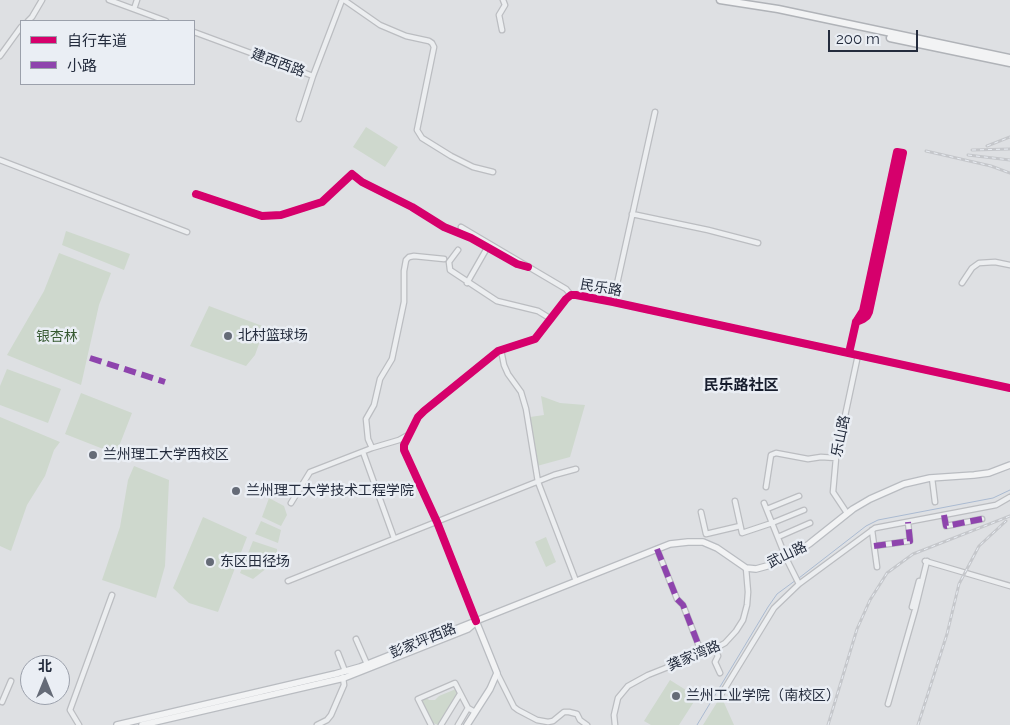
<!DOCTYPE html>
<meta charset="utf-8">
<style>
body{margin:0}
#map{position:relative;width:1010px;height:725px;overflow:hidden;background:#dee0e3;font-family:Raleway,"Noto Sans SC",sans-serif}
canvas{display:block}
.legend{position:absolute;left:20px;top:20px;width:175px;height:65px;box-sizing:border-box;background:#eaeef4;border:1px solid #9ba0ab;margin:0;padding:6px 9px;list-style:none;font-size:15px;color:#242c3d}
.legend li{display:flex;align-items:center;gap:10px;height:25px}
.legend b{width:25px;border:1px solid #9ba0ab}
.north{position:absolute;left:20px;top:655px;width:50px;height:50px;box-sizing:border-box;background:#eaeef4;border:1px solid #9ba0ab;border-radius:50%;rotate:0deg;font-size:14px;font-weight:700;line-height:20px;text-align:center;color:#242c3d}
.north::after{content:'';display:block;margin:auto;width:18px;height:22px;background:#656b77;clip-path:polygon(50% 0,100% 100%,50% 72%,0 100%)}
.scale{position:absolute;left:828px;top:30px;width:90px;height:22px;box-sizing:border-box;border:2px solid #242c3d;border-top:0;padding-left:6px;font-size:15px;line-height:18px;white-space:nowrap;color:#242c3d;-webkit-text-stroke:4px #eaeef4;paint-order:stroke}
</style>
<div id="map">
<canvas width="1010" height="725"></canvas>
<ul class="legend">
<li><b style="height:6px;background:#d6006c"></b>自行车道</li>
<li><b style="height:6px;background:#8e44ad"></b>小路</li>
</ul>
<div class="north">北</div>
<div class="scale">200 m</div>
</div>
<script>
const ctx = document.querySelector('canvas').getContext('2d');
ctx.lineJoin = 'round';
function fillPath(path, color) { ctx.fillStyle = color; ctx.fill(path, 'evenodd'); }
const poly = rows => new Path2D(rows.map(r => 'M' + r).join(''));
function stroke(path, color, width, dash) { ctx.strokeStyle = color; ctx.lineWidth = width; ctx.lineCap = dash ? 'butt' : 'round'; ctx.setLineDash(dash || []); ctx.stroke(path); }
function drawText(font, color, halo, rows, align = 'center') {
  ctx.font = font + ' Raleway,"Noto Sans SC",sans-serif'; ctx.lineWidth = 5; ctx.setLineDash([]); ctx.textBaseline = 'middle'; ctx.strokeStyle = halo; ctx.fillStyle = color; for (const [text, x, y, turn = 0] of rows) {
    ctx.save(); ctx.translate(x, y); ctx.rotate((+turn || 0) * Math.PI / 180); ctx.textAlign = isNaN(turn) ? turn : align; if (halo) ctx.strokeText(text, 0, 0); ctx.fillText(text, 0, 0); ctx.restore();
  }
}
const green = poly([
 [366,127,398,147,385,167,353,147],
 [66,231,130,254,124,270,62,245],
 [59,253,111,273,99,305,81,385,7,355,44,291],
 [209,306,265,327,255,355,246,366,190,346],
 [7,369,61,389,48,423,0,405,0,386],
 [81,393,132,413,116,454,65,434],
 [541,396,560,403,585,405,570,457,537,466,530,417,544,415],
 [0,417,60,442,54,450,45,476,27,505,11,551,0,546],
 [134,466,169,480,165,566,156,598,102,580,120,527,128,480],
 [269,498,284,506,287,515,281,526,262,517],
 [203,517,247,537,218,612,189,603,173,588],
 [261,521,281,530,278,543,255,534],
 [546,537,556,562,546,567,535,542],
 [253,541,277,549,277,560,253,579,240,573],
 [670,680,697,697,679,725,651,725,644,721],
 [456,689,458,693,438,725,431,722,420,700,426,697,429,700,435,700,439,696],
 [721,696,734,725,703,725]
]);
const stream = poly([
 [799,578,866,526,878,520,993,498,1010,490],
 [697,725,768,607,777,594,796,580]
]);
const minor = poly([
 [109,0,166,21],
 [344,0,380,25,406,36,429,41,432,43,434,47,417,130,422,138,451,156,473,167,493,172],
 [134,9,137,0],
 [28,21,32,17,42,0],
 [502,30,499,15,505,5,503,0],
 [194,32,313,76,342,0],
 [0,56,21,27],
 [299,119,313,76],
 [0,160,187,232],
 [196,194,262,216,281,215,322,202,352,174,362,182,412,207,444,227,471,238,517,264,528,267],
 [632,214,708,230,758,243],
 [461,227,566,289,571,295],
 [458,250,449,262,450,270,497,301,538,311,551,319],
 [467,283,487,248],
 [962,283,972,268,979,263,995,262,1010,265],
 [613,302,655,112],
 [501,350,504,365,508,374,521,392,526,409,538,482,576,581],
 [849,353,856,322,863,311,897,152,903,153,869,312,867,316,863,319,856,322],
 [372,448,368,439,366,419,374,405,380,379,392,359,404,302,404,271,406,260,409,257,414,256,444,259],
 [363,452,394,538],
 [932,478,935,502],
 [766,487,771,455,776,453,808,459,821,457,836,458],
 [735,501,742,533,772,523,804,510],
 [291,503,310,472,372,448,399,440,408,435],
 [767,509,799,496],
 [701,512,706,534,740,526],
 [847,513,833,492,836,458,858,355],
 [944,515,946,526,982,519],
 [872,530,877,567],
 [778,537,810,523],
 [874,546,910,541,908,522],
 [657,549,677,599,683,605,702,654],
 [925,561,1010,586],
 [288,581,554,475,576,469],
 [799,584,875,528,996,505,1010,497],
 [912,607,919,581],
 [476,621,437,522,404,450,404,445,418,417,424,411,498,351,535,339,566,299,571,295,576,295,613,302,1010,388],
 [356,639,367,664],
 [715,649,718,656,715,662,720,673],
 [338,653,345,671],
 [497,673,514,707,518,710,537,720,548,722,553,721,564,712,569,712,577,714,580,720,587,725],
 [722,693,774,608,799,584,786,558,764,503],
 [2,702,11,681],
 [888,704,915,610,927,561],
 [79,725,70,710,112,595],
 [317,725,327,720,331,715,344,685,343,677],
 [431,725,418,699,455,683,468,708,475,712],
 [441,725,460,694],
 [458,725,468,708],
 [615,725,614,715,618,698,628,686,648,675,716,648,725,643,736,631,743,620,747,605,748,592,746,568]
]);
const major = poly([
 [117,725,335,674,360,667,670,544,688,542,703,542,717,548,746,568,756,569,767,566,793,555,809,544,853,509,870,499,904,484,930,478,974,475,989,473,1010,465],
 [142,725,344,678,468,629,475,623],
 [467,725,490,689,497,673,476,621]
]);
const highway = poly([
 [720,0,778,9,1010,58],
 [890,38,1010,63]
]);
const rail = poly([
 [987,146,1010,137],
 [972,150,1010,149],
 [926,151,991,166,1010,173],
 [968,155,1010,160],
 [828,725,857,629,870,600,887,573,913,554,1010,516],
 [918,725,947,634,959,584,979,546,1006,521]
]);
const quiet = poly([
 [90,358,165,382],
 [944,515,946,526,982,519],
 [874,546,910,541,908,522],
 [657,549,677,599,683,605,702,654]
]);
const cycleway = poly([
 [196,194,262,216,281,215,322,202,352,174,362,182,412,207,444,227,471,238,517,264,528,267],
 [849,353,856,322,863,311,897,152,903,153,869,312,867,316,863,319,856,322],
 [476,621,437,522,404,450,404,445,418,417,424,411,498,351,535,339,566,299,571,295,576,295,613,302,1010,388]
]);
const markers = [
 [228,336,5,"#656b77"],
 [93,455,5,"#656b77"],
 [236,491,5,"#656b77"],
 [210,562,5,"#656b77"],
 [676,696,5,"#656b77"]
];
const streetNames = [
 ["建西西路",278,63,20],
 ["民乐路",601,288,10],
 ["乐山路",841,436,-78],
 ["武山路",787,555,-26],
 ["彭家坪西路",423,641,-22],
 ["龚家湾路",694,656,-23]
];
const poiNames = [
 ["北村篮球场",238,336],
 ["兰州理工大学西校区",103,455],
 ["兰州理工大学技术工程学院",246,491],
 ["东区田径场",220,562],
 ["兰州工业学院（南校区）",686,696]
];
const parkNames = [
 ["银杏林",57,337]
];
const neighbourhoodNames = [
 ["民乐路社区",741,385]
];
fillPath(green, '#ced8cd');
stroke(stream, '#aabad1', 1);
stroke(minor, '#bbbdc1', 7);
stroke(major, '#b9bcc1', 8);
stroke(highway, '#b0b3b8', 9);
stroke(minor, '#eceef0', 4.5);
stroke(major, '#f2f3f4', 5.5);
stroke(highway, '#f2f3f4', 6);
stroke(rail, '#c5c7cb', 3);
stroke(rail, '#eaeef4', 1, [4]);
stroke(quiet, '#8e44ad', 6, [12, 6]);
stroke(cycleway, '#d6006c', 8);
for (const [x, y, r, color] of markers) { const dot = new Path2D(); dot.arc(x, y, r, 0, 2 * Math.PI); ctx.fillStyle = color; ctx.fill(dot); stroke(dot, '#eaeef4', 2); }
drawText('14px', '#242c3d', '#eaeef4', streetNames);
drawText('14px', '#242c3d', '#eaeef4', poiNames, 'left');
drawText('14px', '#365931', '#eaeef4', parkNames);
drawText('bold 15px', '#171d2d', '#eaeef4', neighbourhoodNames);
</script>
